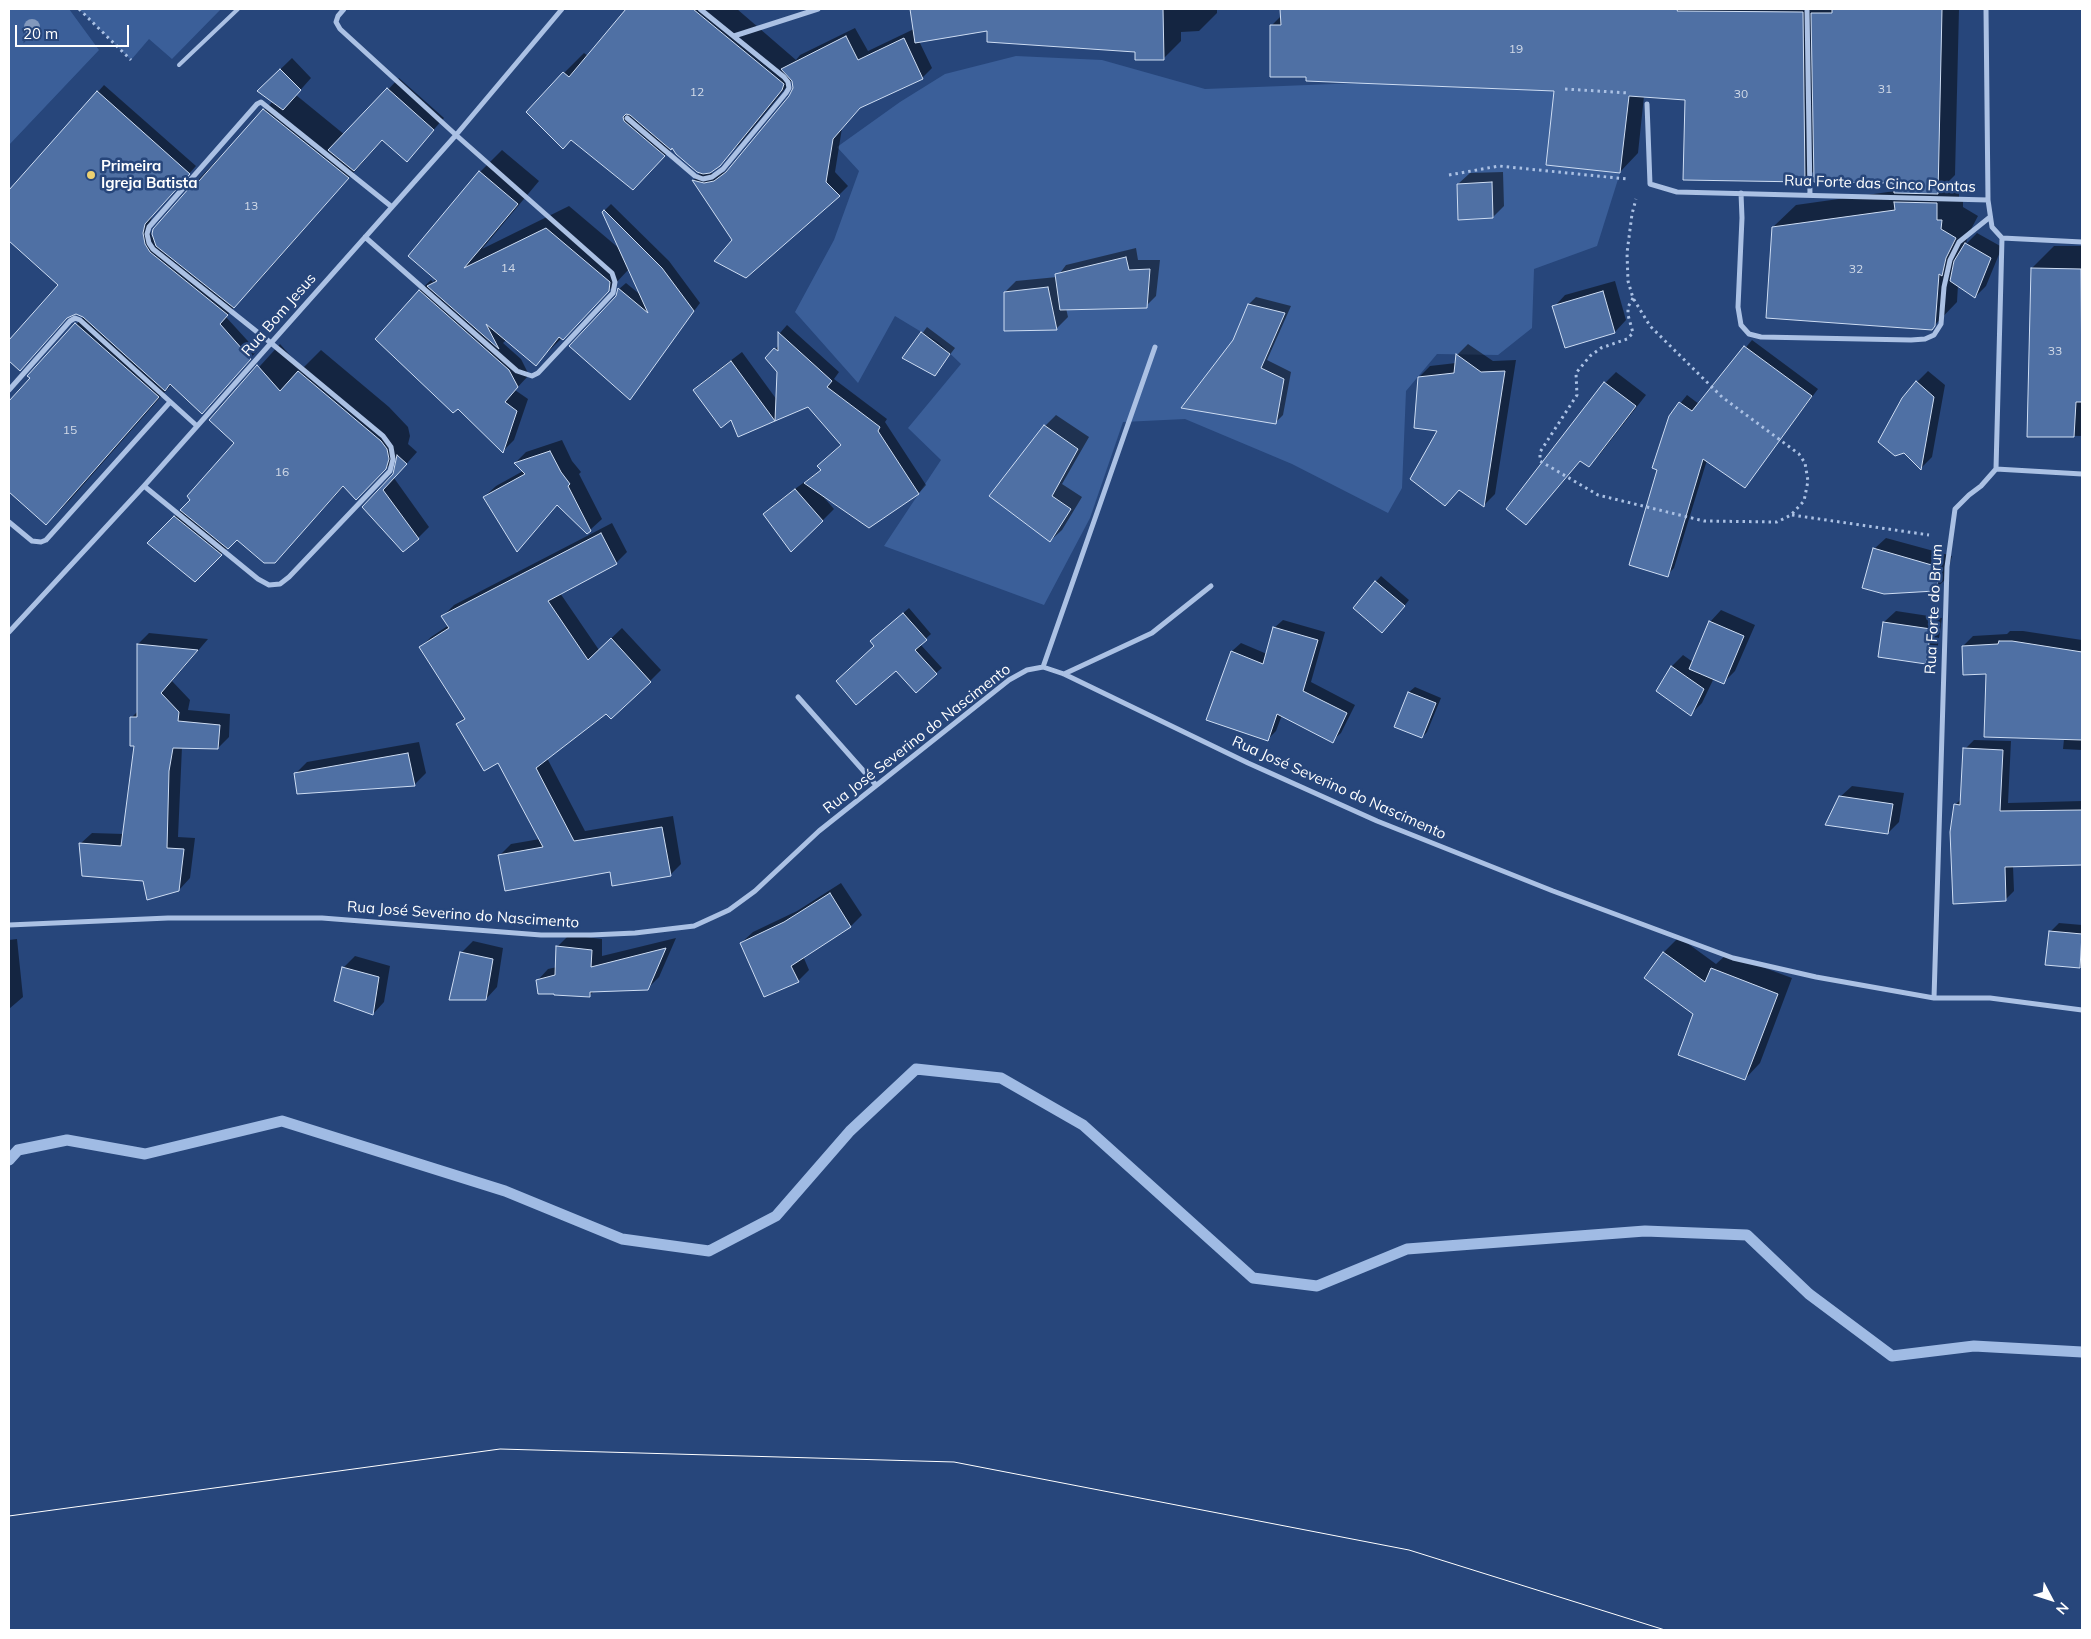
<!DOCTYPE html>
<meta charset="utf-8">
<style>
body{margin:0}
#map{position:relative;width:2091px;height:1639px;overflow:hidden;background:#27467b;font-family:Mulish,sans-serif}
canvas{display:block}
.frame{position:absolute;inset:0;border:10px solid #fff;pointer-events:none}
.north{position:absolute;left:2026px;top:1574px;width:50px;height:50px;-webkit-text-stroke:4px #27467b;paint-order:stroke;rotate:130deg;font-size:14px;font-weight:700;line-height:20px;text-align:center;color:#fff}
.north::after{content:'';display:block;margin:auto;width:18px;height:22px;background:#fff;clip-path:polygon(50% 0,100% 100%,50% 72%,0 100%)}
.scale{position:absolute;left:15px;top:25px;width:114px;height:22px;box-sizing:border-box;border:2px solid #fff;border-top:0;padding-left:6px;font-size:15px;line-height:18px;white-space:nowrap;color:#fff;-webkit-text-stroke:4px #27467b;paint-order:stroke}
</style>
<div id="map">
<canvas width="2091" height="1639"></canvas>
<div class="frame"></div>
<div class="north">N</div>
<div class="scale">20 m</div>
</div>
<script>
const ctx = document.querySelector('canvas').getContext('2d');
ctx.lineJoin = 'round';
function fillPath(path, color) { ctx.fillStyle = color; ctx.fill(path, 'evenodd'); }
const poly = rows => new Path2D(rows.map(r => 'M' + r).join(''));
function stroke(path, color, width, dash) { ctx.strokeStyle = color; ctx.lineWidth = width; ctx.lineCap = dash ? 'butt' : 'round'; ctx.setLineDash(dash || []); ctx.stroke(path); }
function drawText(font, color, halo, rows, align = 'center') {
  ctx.font = font + ' Mulish,sans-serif'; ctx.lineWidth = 5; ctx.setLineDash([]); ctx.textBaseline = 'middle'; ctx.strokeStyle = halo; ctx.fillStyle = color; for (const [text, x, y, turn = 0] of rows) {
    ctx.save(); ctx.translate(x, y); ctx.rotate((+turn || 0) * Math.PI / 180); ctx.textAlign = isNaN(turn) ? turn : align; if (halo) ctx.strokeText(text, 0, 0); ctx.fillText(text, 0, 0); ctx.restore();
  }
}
const green = poly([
 [9,9,69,9,99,50,9,145],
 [79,9,221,9,172,59,149,39,131,60],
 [1016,56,1102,60,1205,89,1360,83,1554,90,1620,173,1597,246,1534,269,1532,328,1498,355,1437,354,1406,391,1402,488,1388,513,1292,464,1185,419,1123,422,1090,518,1044,605,884,546,941,460,908,428,961,364,938,342,895,316,858,383,795,312,834,240,859,171,837,147,900,102,945,74]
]);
const shadow = poly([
 [627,9,737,9,796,60,800,55,855,28,868,51,914,29,911,9,1217,9,1217,13,1199,31,1181,32,1181,41,1163,59,1136,51,988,30,919,41,932,68,922,78,861,107,842,128,835,172,848,186,839,195,733,240,694,180,701,172,673,147,653,168,564,73,584,53,588,56],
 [794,78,797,88,732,166,725,172,714,174,709,172,740,144],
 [1281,9,1959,9,1955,175,1949,181,1959,181,1959,198,1963,198,1963,207,1978,216,1968,235,1966,244,1977,233,2002,247,1986,286,1975,297,1958,285,1957,302,1932,328,1773,227,1796,205,1895,191,1894,182,1815,170,1805,180,1686,99,1644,96,1638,153,1620,172,1556,90,1308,75,1271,26,1281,16],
 [292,58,311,78,296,95,345,135,399,78,444,118,407,160,383,139,256,284,234,307,226,317,257,351,209,405,172,384,69,501,46,524,9,491,9,403,31,378,29,376,84,316,77,313,67,316,20,369,9,360,9,342,60,285,9,240,9,192,104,85,196,166,152,216,149,227,152,238,154,230,198,180,273,101,259,90],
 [502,150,539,181,482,249,569,206,621,250,603,212,611,204,669,261,700,303,630,398,617,297,619,289,626,283,642,296,629,269,585,316,535,364,506,340,503,343,521,359,529,375,515,390,528,399,514,440,503,451,419,291,431,280,433,282,436,278,480,172],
 [1503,172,1504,206,1493,217,1458,184,1470,173],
 [2054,246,2082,246,2082,436,2028,435,2032,268],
 [1136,248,1138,260,1160,260,1156,296,1146,306,1066,308,1068,317,1056,329,1005,292,1016,281,1057,277,1066,265],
 [1615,281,1626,320,1615,332,1554,307,1565,295],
 [1256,297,1291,306,1267,360,1291,372,1283,415,1276,422,1235,341,1249,304],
 [787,325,839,372,834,379,887,419,885,422,926,485,919,493,869,527,820,493,834,509,822,521,765,514,776,503,822,469,826,458,842,444,808,405,739,435,732,418,695,390,705,380,742,352,777,400,778,371,767,358,779,345,780,333],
 [927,327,955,348,935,374,904,358],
 [1752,340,1818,389,1745,486,1707,460,1674,568,1667,575,1659,469,1670,416,1687,395,1699,404],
 [280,344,302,369,321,350,389,407,408,427,410,436,408,444,417,452,394,478,429,527,418,538,364,507,395,474,398,456,378,477,344,486,275,562,237,538,195,580,149,542,192,500,236,443,211,420],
 [1468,344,1493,361,1516,360,1495,494,1484,505,1439,430,1419,377,1430,366,1456,363,1457,355],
 [1928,371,1945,385,1932,457,1921,468,1917,382],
 [1616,372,1646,395,1600,454,1589,466,1581,460,1526,523,1605,383],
 [1056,415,1089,437,1062,484,1082,497,1062,530,1050,541,1045,426],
 [562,440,572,461,581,472,579,474,602,519,590,530,558,504,484,497,496,486,523,471,515,463,526,452],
 [612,523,627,552,616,563,560,593,599,650,622,628,661,670,650,681,547,758,585,831,673,816,681,864,670,875,611,870,500,855,511,844,540,839,499,761,458,724,465,717,421,647,431,637,449,625,443,616,454,605],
 [1886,538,1952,556,1946,579,1934,590,1874,549],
 [1381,576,1409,600,1388,626,1354,607],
 [909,608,931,634,920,644,942,668,936,673,876,646,877,636],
 [1721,610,1755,625,1735,671,1724,682,1714,678,1702,703,1691,714,1658,691,1672,666,1683,655,1693,662,1710,622],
 [1896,611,1942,618,1937,651,1926,662,1884,622],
 [1283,620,1325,632,1311,682,1355,705,1341,733,1332,741,1282,715,1276,731,1267,740,1208,719,1232,651,1241,643,1267,654,1274,628],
 [2010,631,2023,631,2082,640,2082,750,2063,749,2064,739,1988,673,1963,646,1973,636,2007,634],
 [149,633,208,639,172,681,190,700,188,710,230,714,229,737,218,748,182,747,178,837,195,838,190,878,179,890,144,880,80,844,92,833,124,834,136,745,132,717,138,711,138,644],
 [1415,687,1441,698,1427,732,1422,737,1396,726,1409,692],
 [1974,740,2011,741,2008,803,2082,801,2082,864,2013,866,2014,891,2005,900,1955,805,1962,798,1965,749],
 [419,742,426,773,414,785,296,773,307,762],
 [1852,786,1904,793,1899,822,1888,833,1840,797],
 [841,883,862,915,851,926,803,956,809,970,798,981,741,943,753,932,797,911],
 [2059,923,2082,925,2082,967,2046,964,2050,932],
 [569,935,602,939,602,956,676,938,659,977,648,988,594,991,589,996,537,981,548,969,557,967,557,947],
 [1679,937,1716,964,1727,954,1792,978,1760,1063,1745,1079,1695,1013,1646,978,1664,952],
 [17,939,23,997,9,1009,9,940],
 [473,941,503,948,497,987,486,999,461,953],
 [355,956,390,966,384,1002,373,1014,343,968]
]);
const stream = poly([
 [9,1160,18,1150,67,1140,145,1154,282,1121,505,1191,622,1239,709,1251,776,1216,850,1131,916,1069,1001,1078,1083,1125,1253,1278,1317,1286,1407,1249,1645,1231,1747,1235,1809,1294,1892,1356,1974,1346,2082,1352]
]);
const building = poly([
 [626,9,693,9,784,84,782,90,720,166,710,173,703,174,697,172,676,154,672,148,671,150,630,115,626,114,623,117,624,121,665,156,633,190,571,140,563,149,526,112,563,72,569,77,626,9],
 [910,9,1163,9,1164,60,1135,60,1135,52,987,42,987,31,915,43,910,9],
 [1280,9,1678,9,1677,11,1803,12,1805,182,1683,180,1685,100,1629,96,1620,173,1546,165,1554,91,1306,81,1306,77,1270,77,1270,25,1281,25,1280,9],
 [1832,9,1942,9,1938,194,1894,193,1893,183,1814,182,1811,13,1832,13,1832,9],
 [846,36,858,60,904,38,923,79,860,108,833,139,826,182,840,196,746,278,714,261,732,240,692,180,704,183,714,181,726,172,789,96,793,88,792,81,781,69,846,36],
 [280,69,301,90,283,110,257,91,280,69],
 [387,88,434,130,407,162,382,140,354,171,328,150,387,88],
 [97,91,190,174,145,224,143,233,145,244,150,252,228,315,220,324,251,359,202,414,170,384,165,391,83,317,76,314,67,318,20,371,9,361,9,340,58,285,9,241,9,190,97,91],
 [263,109,349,178,234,308,156,246,152,234,153,229,197,179,199,181,263,109],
 [479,171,518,204,464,268,546,228,610,282,609,291,563,340,559,337,536,366,486,324,499,349,427,286,437,281,408,256,479,171],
 [1492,182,1493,218,1458,220,1457,184,1492,182],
 [1894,202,1937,203,1937,220,1942,220,1941,229,1956,238,1946,258,1942,276,1939,274,1935,326,1932,330,1766,318,1772,227,1895,210,1894,202],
 [604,210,662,268,694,311,630,400,569,346,616,296,618,288,648,313,602,212,604,210],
 [1965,243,1991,258,1975,298,1950,281,1954,261,1965,243],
 [1126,257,1129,270,1150,269,1147,308,1060,310,1055,274,1126,257],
 [2031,268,2081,269,2082,402,2076,402,2074,437,2027,437,2031,268],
 [1048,287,1057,330,1004,331,1004,292,1048,287],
 [419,290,509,370,518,387,505,402,517,411,503,453,458,409,453,413,375,339,419,290],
 [1603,291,1615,333,1565,348,1552,306,1603,291],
 [1248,304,1285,313,1261,368,1284,379,1276,424,1181,408,1233,340,1248,304],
 [75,323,159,397,46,525,9,492,9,401,30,378,27,376,75,323],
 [778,332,832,381,827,387,880,427,878,431,919,494,869,528,804,483,821,470,817,466,841,445,808,407,775,421,777,372,765,358,774,348,778,351,778,332],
 [921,332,950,354,935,376,902,358,921,332],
 [1744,346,1812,396,1745,488,1703,459,1668,577,1629,565,1657,470,1652,468,1669,416,1679,402,1692,411,1744,346],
 [1456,354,1481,372,1505,371,1484,507,1459,490,1445,506,1410,479,1437,431,1414,428,1418,377,1454,373,1456,354],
 [731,361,775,421,738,437,731,420,721,428,693,390,731,361],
 [257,365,280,391,298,371,381,441,387,449,389,459,386,469,356,500,343,486,275,563,264,563,237,540,228,549,180,510,190,500,187,496,234,443,209,420,257,365],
 [1916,381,1934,397,1921,470,1904,453,1895,456,1878,442,1902,398,1916,381],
 [1604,382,1636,406,1589,467,1580,461,1526,525,1506,509,1604,382],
 [1044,425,1078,449,1052,496,1071,509,1050,542,989,496,1044,425],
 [550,451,561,472,570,484,568,486,591,531,587,534,557,505,517,552,483,497,525,474,514,463,550,451],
 [397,455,407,464,383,490,419,539,403,552,362,507,393,474,397,455],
 [795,489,823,521,791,552,763,514,795,489],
 [174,516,222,555,195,582,147,543,174,516],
 [601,533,617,564,548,601,588,660,611,638,651,682,611,719,606,714,536,768,574,841,662,827,671,876,612,886,610,872,505,891,498,855,543,847,498,763,484,771,456,724,465,719,419,647,449,628,441,616,601,533],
 [1873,548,1942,568,1935,591,1884,594,1862,588,1873,548],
 [1375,581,1405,606,1382,633,1353,608,1375,581],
 [903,613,927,640,915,650,937,674,916,693,896,671,856,705,836,681,874,646,870,641,903,613],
 [1709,621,1744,636,1724,684,1689,669,1709,621],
 [1883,622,1931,629,1926,664,1878,657,1883,622],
 [1273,627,1318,640,1303,691,1347,713,1333,743,1277,714,1268,741,1206,720,1231,651,1263,664,1273,627],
 [1999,641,2012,641,2082,652,2082,740,1984,737,1986,674,1963,675,1962,646,1998,644,1999,641],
 [137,644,198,650,161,693,179,712,178,721,220,725,218,749,173,748,169,771,167,848,184,849,179,891,147,900,143,881,82,876,79,843,121,846,134,746,130,746,130,717,137,717,137,644],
 [1671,666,1704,689,1691,716,1656,691,1671,666],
 [1408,692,1436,703,1422,738,1394,727,1408,692],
 [1963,748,2003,750,2000,811,2082,810,2082,865,2005,867,2006,901,1953,904,1950,832,1954,804,1960,805,1963,748],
 [408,753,415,786,297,794,294,773,408,753],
 [1839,796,1893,804,1888,834,1825,825,1839,796],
 [830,893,851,927,791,966,799,982,764,997,740,943,784,922,830,893],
 [2049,931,2082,934,2080,968,2045,965,2049,931],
 [556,946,592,950,591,967,666,948,648,990,590,992,590,997,554,995,554,994,538,994,536,980,555,975,556,946],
 [460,952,493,959,486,1000,449,1000,460,952],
 [1663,952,1705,982,1711,968,1778,994,1745,1080,1678,1055,1693,1014,1644,978,1663,952],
 [342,967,379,977,373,1015,334,1001,342,967]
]);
const path = poly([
 [79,9,131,60],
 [1565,89,1629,93],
 [1449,175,1499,166,1627,179],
 [1633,298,1628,307,1628,315,1633,333,1627,339,1601,348,1590,356,1576,373,1577,395,1540,452,1540,461,1598,495,1704,521,1777,522,1791,515,1804,501,1808,481,1805,463,1799,454,1722,397,1650,326,1633,298,1628,281,1627,253,1632,214,1636,199],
 [1792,515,1929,535]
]);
const service = poly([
 [179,65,238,9]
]);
const minor = poly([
 [344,9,338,16,336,22,340,29,456,135,612,273,615,282,613,293,538,373,532,376,517,371,365,237],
 [1807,9,1810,195],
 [1986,9,1988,200,1992,227,2002,238,2082,242],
 [734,36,818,9],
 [1647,104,1650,184,1677,192,1988,200],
 [627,118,695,176,703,179,712,177,723,169,786,93,789,88,788,82,784,77,700,9],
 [1741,193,1742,218,1738,307,1741,325,1749,334,1761,337,1911,340,1925,339,1934,335,1941,324,1944,287,1950,260,1959,242,1990,217],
 [9,390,70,321,75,318,80,320,197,426],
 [1996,469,2082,474],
 [144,486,258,579,269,585,280,584,289,577,390,471,393,459,391,447,383,436,271,343,153,249,149,243,147,234,149,227,257,104,261,102,392,207],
 [9,522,32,541,41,542,46,540,170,402],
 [9,632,144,486,271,343,456,135,562,9],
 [1043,667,1155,347],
 [1064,674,1152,633,1211,586],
 [798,697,876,785],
 [9,925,168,918,322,918,541,935,591,935,635,933,694,926,729,910,755,891,819,831,1009,680,1027,670,1043,667,1064,674,1248,763,1377,821,1553,891,1733,958,1816,977,1934,998,1990,998,2082,1010],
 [1934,998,1947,567,1955,509,1969,495,1981,486,1996,469,2002,238]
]);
const tram = poly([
 [9,1516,500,1449,954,1462,1409,1550,1665,1630]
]);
const trees = [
 [32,27]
];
const markers = [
 [91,175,5,"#ecd071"]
];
const numberNames = [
 ["19",1516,49],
 ["31",1885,89],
 ["12",697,92],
 ["30",1741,94],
 ["13",251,206],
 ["14",508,268],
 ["32",1856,269],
 ["33",2055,351],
 ["15",70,430],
 ["16",282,472]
];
const poiNames = [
 ["Primeira",101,166],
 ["Igreja Batista",101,183]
];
const streetNames = [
 ["Rua Forte das Cinco Pontas",1880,184,2],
 ["Rua Bom Jesus",279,315,-49],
 ["Rua Forte do Brum",1934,609,-87],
 ["Rua José Severino do Nascimento",917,739,-38],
 ["Rua José Severino do Nascimento",1339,788,24],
 ["Rua José Severino do Nascimento",463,915,4]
];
fillPath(green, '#3b5f99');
fillPath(shadow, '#0007');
stroke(stream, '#a0bbe4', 11);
fillPath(building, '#4f70a4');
stroke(building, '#ceddf3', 1);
stroke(path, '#abc1e4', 3, [2.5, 4]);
stroke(service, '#abc1e4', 4);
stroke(minor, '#abc1e4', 5);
stroke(tram, '#fff', 1);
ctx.fillStyle = '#8399bd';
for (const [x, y] of trees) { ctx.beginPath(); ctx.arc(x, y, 8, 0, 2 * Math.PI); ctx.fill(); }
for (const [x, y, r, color] of markers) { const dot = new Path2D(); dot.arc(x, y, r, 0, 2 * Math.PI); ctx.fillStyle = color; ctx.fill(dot); stroke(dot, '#27467b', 2); }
drawText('12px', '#d3dbe8', null, numberNames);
drawText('bold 15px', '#fff', '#27467b', poiNames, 'left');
drawText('15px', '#fff', '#27467b', streetNames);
</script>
